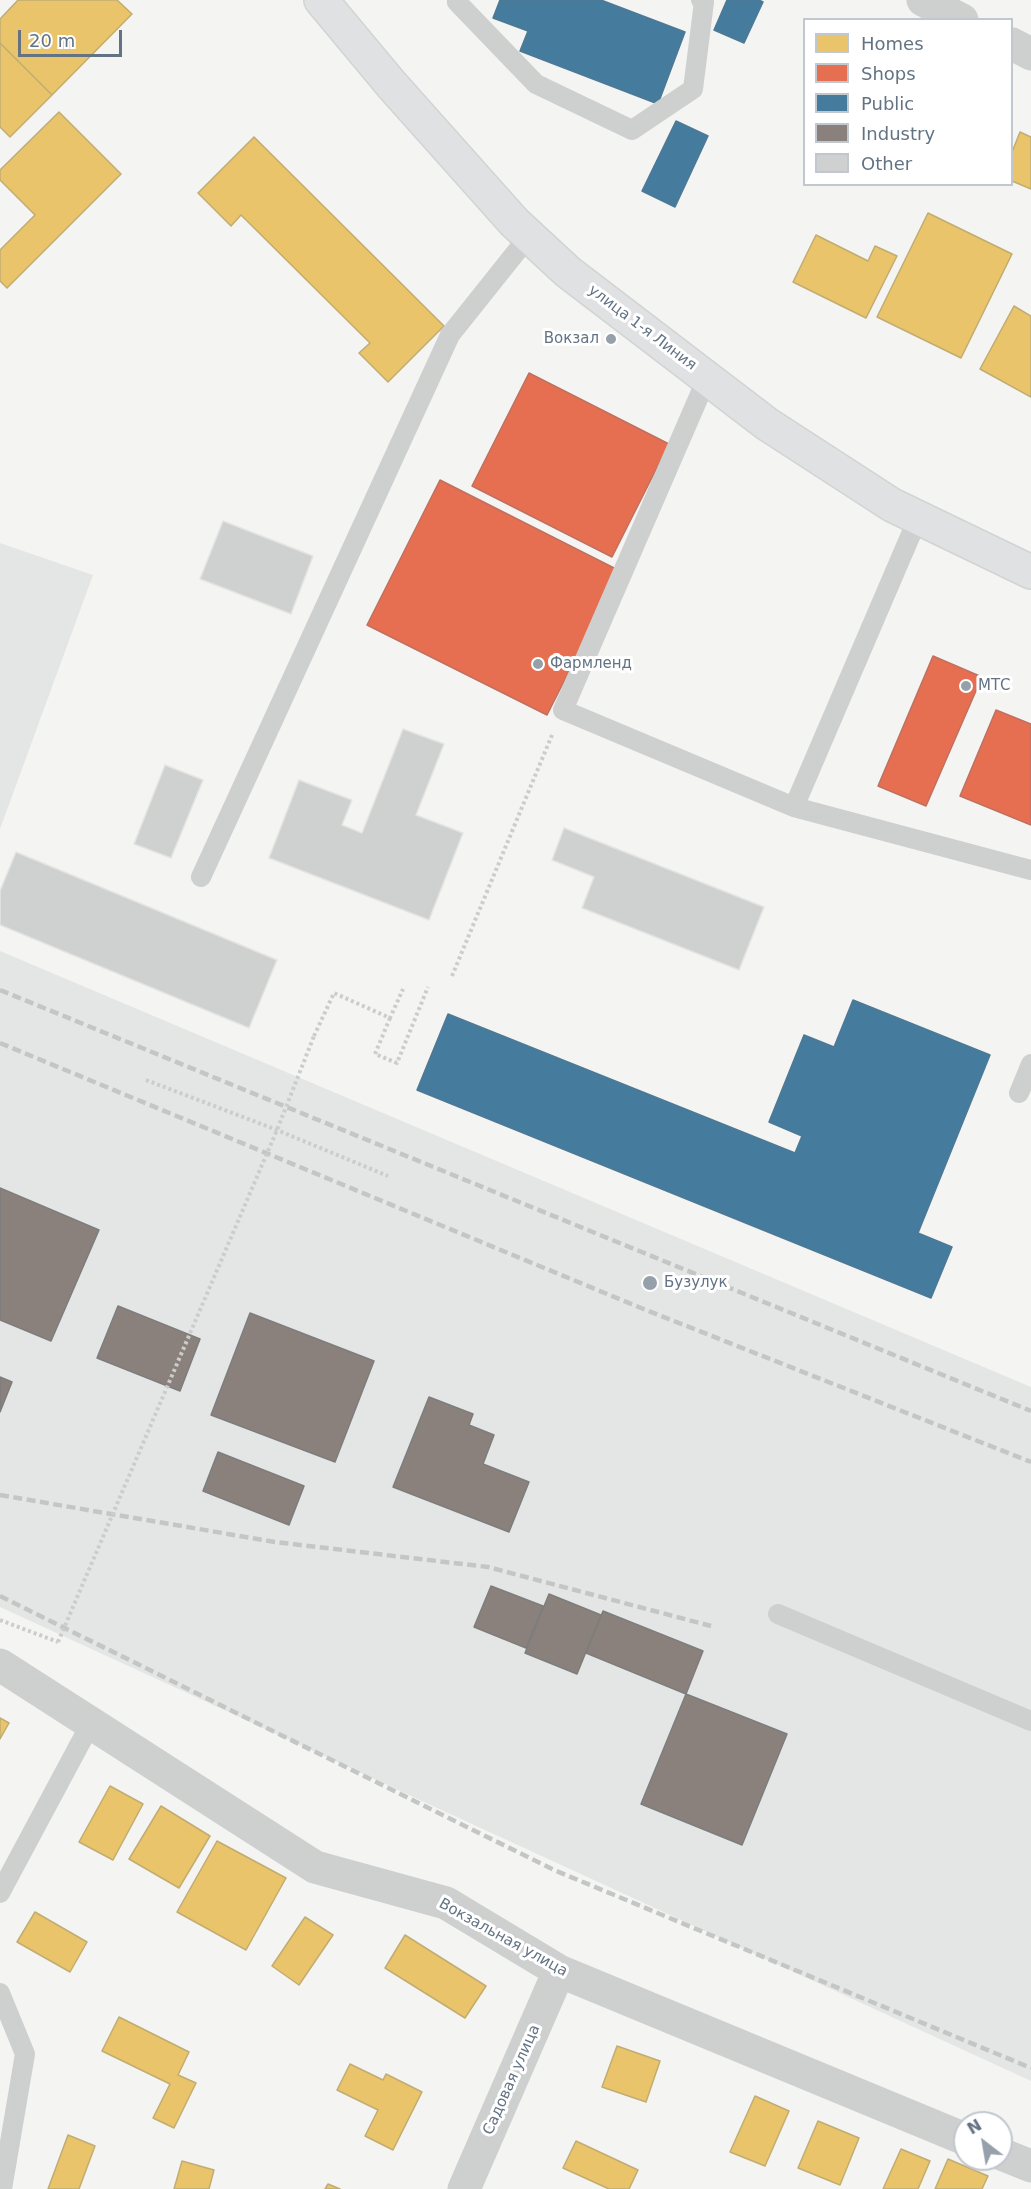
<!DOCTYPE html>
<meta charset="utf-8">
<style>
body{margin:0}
#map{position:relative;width:1031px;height:2189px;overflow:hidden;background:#f4f5f2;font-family:"DejaVu Sans",sans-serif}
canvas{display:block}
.legend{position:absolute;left:803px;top:18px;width:210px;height:168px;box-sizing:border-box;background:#fff;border:2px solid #c1c7ce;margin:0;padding:8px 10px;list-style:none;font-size:18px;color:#637384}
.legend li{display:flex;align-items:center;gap:12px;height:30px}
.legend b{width:30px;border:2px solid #c1c7ce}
.north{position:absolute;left:953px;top:2111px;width:60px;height:60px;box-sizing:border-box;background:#fff;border:2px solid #c1c7ce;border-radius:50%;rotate:329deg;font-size:16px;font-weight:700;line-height:24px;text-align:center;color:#637384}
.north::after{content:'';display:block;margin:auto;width:21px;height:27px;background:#96a0aa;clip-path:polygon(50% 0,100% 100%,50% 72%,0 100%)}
.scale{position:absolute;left:18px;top:30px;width:104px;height:27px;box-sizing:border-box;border:3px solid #637384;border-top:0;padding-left:8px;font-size:18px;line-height:21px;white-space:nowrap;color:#637384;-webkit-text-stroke:4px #fff;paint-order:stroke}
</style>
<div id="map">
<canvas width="1031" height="2189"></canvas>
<ul class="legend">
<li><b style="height:16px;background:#e9c46a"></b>Homes</li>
<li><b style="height:16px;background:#e76f51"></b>Shops</li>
<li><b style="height:16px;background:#457b9d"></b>Public</li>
<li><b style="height:16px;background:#8a817c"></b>Industry</li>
<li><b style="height:16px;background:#cfd1d1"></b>Other</li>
</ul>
<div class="north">N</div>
<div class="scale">20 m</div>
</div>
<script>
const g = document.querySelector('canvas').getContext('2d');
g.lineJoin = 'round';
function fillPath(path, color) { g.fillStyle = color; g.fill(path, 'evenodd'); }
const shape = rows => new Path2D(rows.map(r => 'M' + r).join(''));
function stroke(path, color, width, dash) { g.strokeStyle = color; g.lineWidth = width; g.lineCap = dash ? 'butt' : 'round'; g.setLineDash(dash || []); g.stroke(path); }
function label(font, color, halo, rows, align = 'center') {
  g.font = font + ' "DejaVu Sans",sans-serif'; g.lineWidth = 6; g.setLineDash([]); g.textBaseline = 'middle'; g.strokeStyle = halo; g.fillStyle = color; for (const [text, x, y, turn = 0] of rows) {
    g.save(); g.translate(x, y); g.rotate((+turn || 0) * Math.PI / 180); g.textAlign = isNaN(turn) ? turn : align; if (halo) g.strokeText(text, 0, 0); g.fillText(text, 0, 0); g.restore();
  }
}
fillPath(shape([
 [0,543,93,575,0,829],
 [0,951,1031,1387,1031,2081,0,1607]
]), '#e4e6e5');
const homes = shape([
 [18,0,117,0,132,14,52,95,0,43,0,19,18,0],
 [0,43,52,95,10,137,0,127,0,43],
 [59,112,121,174,7,288,0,281,0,250,35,215,0,180,0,170,59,112],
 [1020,132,1031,137,1031,189,1012,181,1012,152,1020,132],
 [254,137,444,326,388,382,359,353,370,343,241,215,231,226,198,193,254,137],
 [928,213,1012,254,961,358,877,317,928,213],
 [816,235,868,261,875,246,897,256,866,318,793,282,816,235],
 [1014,306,1031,316,1031,397,980,369,1014,306],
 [0,1718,9,1723,0,1739,0,1718],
 [110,1786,143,1804,113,1860,79,1842,110,1786],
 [161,1806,210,1836,179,1888,129,1859,161,1806],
 [217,1841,286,1878,246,1950,177,1912,217,1841],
 [35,1912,87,1942,70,1972,17,1942,35,1912],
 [305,1917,333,1935,299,1985,272,1966,305,1917],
 [405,1935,486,1986,465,2018,385,1968,405,1935],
 [119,2017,189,2052,178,2075,196,2083,174,2128,153,2118,170,2084,102,2051,119,2017],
 [617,2046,660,2061,646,2102,602,2087,617,2046],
 [350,2064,383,2080,386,2074,422,2092,393,2150,365,2136,378,2110,337,2090,350,2064],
 [755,2096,789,2111,765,2166,730,2152,755,2096],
 [818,2121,859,2138,840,2185,798,2168,818,2121],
 [68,2135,95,2146,79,2189,48,2189,68,2135],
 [576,2141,638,2170,629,2189,609,2189,563,2168,576,2141],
 [901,2149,930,2161,918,2189,883,2189,901,2149],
 [948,2159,988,2176,982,2189,935,2189,948,2159],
 [182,2161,214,2170,209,2189,174,2189,182,2161],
 [328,2184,340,2189,325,2189,328,2184]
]);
fillPath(homes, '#e9c46a');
stroke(homes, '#c1ac72', 1.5);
const shops = shape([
 [529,373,669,444,612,557,472,486,529,373],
 [440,480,620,571,547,715,367,625,440,480],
 [933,656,982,677,926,806,878,786,933,656],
 [996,710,1031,724,1031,825,960,796,996,710]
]);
fillPath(shops, '#e76f51');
stroke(shops, '#bf7060', 1.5);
const public = shape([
 [500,0,601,0,685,32,658,104,520,51,528,31,493,18,500,0],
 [727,0,759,0,763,2,744,43,714,30,727,0],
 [676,121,708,136,675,207,642,191,676,121],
 [853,1000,990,1055,918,1233,952,1247,931,1298,417,1090,448,1014,795,1153,802,1136,769,1122,804,1035,834,1047,853,1000]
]);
fillPath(public, '#457b9d');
stroke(public, '#4e7996', 1.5);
const industry = shape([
 [0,1188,99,1230,51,1341,0,1320,0,1188],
 [118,1306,200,1339,180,1391,97,1358,118,1306],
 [250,1313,374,1361,335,1462,211,1415,250,1313],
 [0,1377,12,1382,0,1412,0,1377],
 [429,1397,473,1414,469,1425,494,1435,483,1464,529,1482,509,1532,393,1487,429,1397],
 [218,1452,304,1486,289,1525,203,1491,218,1452],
 [491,1586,543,1606,526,1648,474,1627,491,1586],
 [549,1594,601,1615,577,1674,525,1653,549,1594],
 [603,1611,703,1651,686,1694,586,1653,603,1611],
 [686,1694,787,1734,742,1845,641,1804,686,1694]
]);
fillPath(industry, '#8a817c');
stroke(industry, '#7e7d7e', 1.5);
const building = shape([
 [223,521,313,556,291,614,200,579,223,521],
 [403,729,444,744,416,815,463,833,429,920,269,858,299,780,352,800,342,825,362,833,403,729],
 [165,765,203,780,171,858,134,844,165,765],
 [564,828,764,907,739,970,582,908,594,877,552,860,564,828],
 [16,852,277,960,249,1028,0,925,0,891,16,852]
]);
fillPath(building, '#cfd1d1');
stroke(building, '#e4e4e2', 1.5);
const secondary = shape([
 [321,0,391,84,514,222,568,272,767,424,892,505,1031,572]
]);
stroke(secondary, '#d2d3d3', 36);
stroke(shape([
 [452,976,552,735],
 [390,1018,375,1054,397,1063,428,987],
 [314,1036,334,993,390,1018,403,989],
 [146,1080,277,1130,388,1176],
 [0,1620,58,1642]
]), '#cbcccc', 4, [3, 3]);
stroke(shape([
 [458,0,457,2,536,84,632,130,693,89,704,2,701,0],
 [707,378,563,710,794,807,918,518],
 [794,807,1031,870],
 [201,877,450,335,529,236],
 [1019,1093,1031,1064],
 [778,1614,1031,1721],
 [0,1893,91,1723],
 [0,1993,25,2054,2,2189]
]), '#cecfcf', 20);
stroke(shape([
 [923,0,962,20],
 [1012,44,1031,54],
 [0,1665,315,1867,446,1903,559,1971,965,2139],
 [1001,2154,1031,2166],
 [464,2189,559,1971]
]), '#cecfcf', 33);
stroke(secondary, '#e0e1e2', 33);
stroke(shape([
 [0,990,1031,1411],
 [0,1043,641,1308,1031,1462],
 [0,1495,275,1542,488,1567,711,1626],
 [0,1596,554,1870,1031,2068]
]), '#c4c5c5', 4.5, [9, 4.5]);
stroke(shape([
 [58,1642,277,1130,314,1036]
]), '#cbcccc', 4, [3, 3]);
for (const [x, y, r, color] of [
 [611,339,6,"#96a0aa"],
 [538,664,6,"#96a0aa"],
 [966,686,6,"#96a0aa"],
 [650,1283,8,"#96a0aa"]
]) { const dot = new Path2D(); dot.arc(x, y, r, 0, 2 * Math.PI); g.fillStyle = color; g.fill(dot); stroke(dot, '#fff', 2); }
label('15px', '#637384', '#fff', [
 ["улица 1-я Линия",642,328,37],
 ["Вокзальная улица",503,1938,29],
 ["Садовая улица",512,2080,-66]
]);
label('15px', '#637384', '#fff', [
 ["Вокзал",599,339,"right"],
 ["Фармленд",550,664],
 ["МТС",978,686],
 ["Бузулук",664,1283]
], 'left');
</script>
